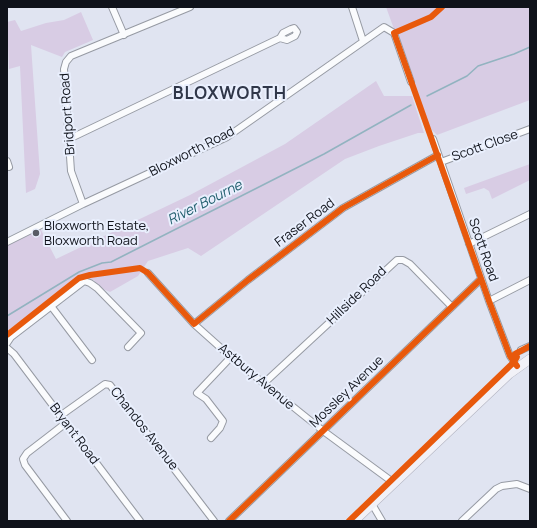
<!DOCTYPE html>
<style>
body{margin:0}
#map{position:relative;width:537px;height:528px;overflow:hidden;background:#e0e4f1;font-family:Manrope,sans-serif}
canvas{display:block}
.frame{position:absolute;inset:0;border:8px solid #0f121a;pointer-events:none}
</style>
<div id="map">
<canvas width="537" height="528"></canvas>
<div class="frame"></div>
</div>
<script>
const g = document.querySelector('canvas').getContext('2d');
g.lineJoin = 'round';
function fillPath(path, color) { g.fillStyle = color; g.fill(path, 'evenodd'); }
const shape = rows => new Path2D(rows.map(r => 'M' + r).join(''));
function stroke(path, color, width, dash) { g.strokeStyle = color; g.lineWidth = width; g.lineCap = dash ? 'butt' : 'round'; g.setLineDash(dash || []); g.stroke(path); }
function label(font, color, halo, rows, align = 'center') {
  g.font = font + ' Manrope,sans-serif'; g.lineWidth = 4; g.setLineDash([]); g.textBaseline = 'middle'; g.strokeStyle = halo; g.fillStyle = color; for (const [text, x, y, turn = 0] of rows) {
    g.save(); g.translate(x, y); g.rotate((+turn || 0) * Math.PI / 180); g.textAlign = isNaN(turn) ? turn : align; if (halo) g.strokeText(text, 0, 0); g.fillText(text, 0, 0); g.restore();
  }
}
fillPath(shape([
 [386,7,530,7,530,100,437,135,430,128],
 [81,12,93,40,65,52,62,57,31,45,40,174,35,189,26,193,20,66,9,69,7,22,15,20,21,31,46,23,64,20],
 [376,81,384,96,412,96,424,133,418,133,379,146,345,159,201,256,188,248,148,261,138,276,110,292,98,287,94,280,81,280,43,305,7,331,7,244,39,226,56,259,190,195,285,144],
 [530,164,530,180,492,199,489,191,484,188,466,194,464,188]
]), '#d8cce4');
stroke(shape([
 [427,96,467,76,478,66,514,54,530,47],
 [7,316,79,272,102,263,111,262,324,154,411,105]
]), '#92b3c0', 1.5);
const minor = shape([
 [112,7,124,35],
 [352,7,363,41],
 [69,139,280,38,283,33,291,29,294,28,297,32,295,36,287,40,280,38],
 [433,139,489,301,510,356,517,366],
 [7,161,9,167],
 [441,162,530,129],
 [83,204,71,171,64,69,66,62,71,56,190,7],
 [7,242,83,204,227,137,384,27,394,33,411,82],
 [469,244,530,214],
 [148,273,194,324,231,357,322,430,394,483],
 [489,301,530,280],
 [51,306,92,360],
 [194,324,248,280,343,208,438,155],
 [7,343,11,337,84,281,90,283,97,288,141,333,128,347],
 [7,348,14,354,140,521],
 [521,350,530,346],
 [263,384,397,260,403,260,410,264,452,307],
 [60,416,105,384,110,385,214,521],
 [66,423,27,453,23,459,25,465,67,521],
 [211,438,220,428,223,421,206,399,197,393,231,357],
 [372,504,382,521],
 [229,521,481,279],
 [462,521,496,489,502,486,517,484,530,489]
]);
const primary = shape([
 [354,521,509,374,530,359]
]);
stroke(minor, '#969aa3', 8);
stroke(primary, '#b3b4c1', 10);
stroke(minor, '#fafbfd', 6);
stroke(primary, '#f1f1f7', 9);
stroke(shape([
 [442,7,431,17,394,33,489,301,510,356,517,366],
 [7,335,79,278,90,275,140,268,148,273,194,324,248,280,343,208,438,155],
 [229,521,481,279],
 [349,521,514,362,517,357,515,354,530,346]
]), '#e8590c', 6);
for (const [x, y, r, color] of [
 [36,233,4,"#585c65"]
]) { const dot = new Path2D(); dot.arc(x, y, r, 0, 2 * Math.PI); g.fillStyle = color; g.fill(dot); stroke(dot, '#e9effd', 1.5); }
label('13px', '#0f121a', '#e9effd', [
 ["Bridport Road",68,114,-94],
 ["Scott Close",485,146,-20],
 ["Bloxworth Road",192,152,-27],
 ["Fraser Road",305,223,-37],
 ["Scott Road",483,250,71],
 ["Hillside Road",357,296,-44],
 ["Astbury Avenue",256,377,40],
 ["Mossley Avenue",347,392,-44],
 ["Chandos Avenue",144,429,52],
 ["Bryant Road",74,434,53]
]);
label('13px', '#0f121a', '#e9effd', [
 ["Bloxworth Estate,",44,226],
 ["Bloxworth Road",44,241]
], 'left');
label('italic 14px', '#23606f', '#e9effd', [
 ["River Bourne",205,203,-27]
]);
g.letterSpacing = '1px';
label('bold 17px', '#303749', '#e9effd', [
 ["BLOXWORTH",230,94]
]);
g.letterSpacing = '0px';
</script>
